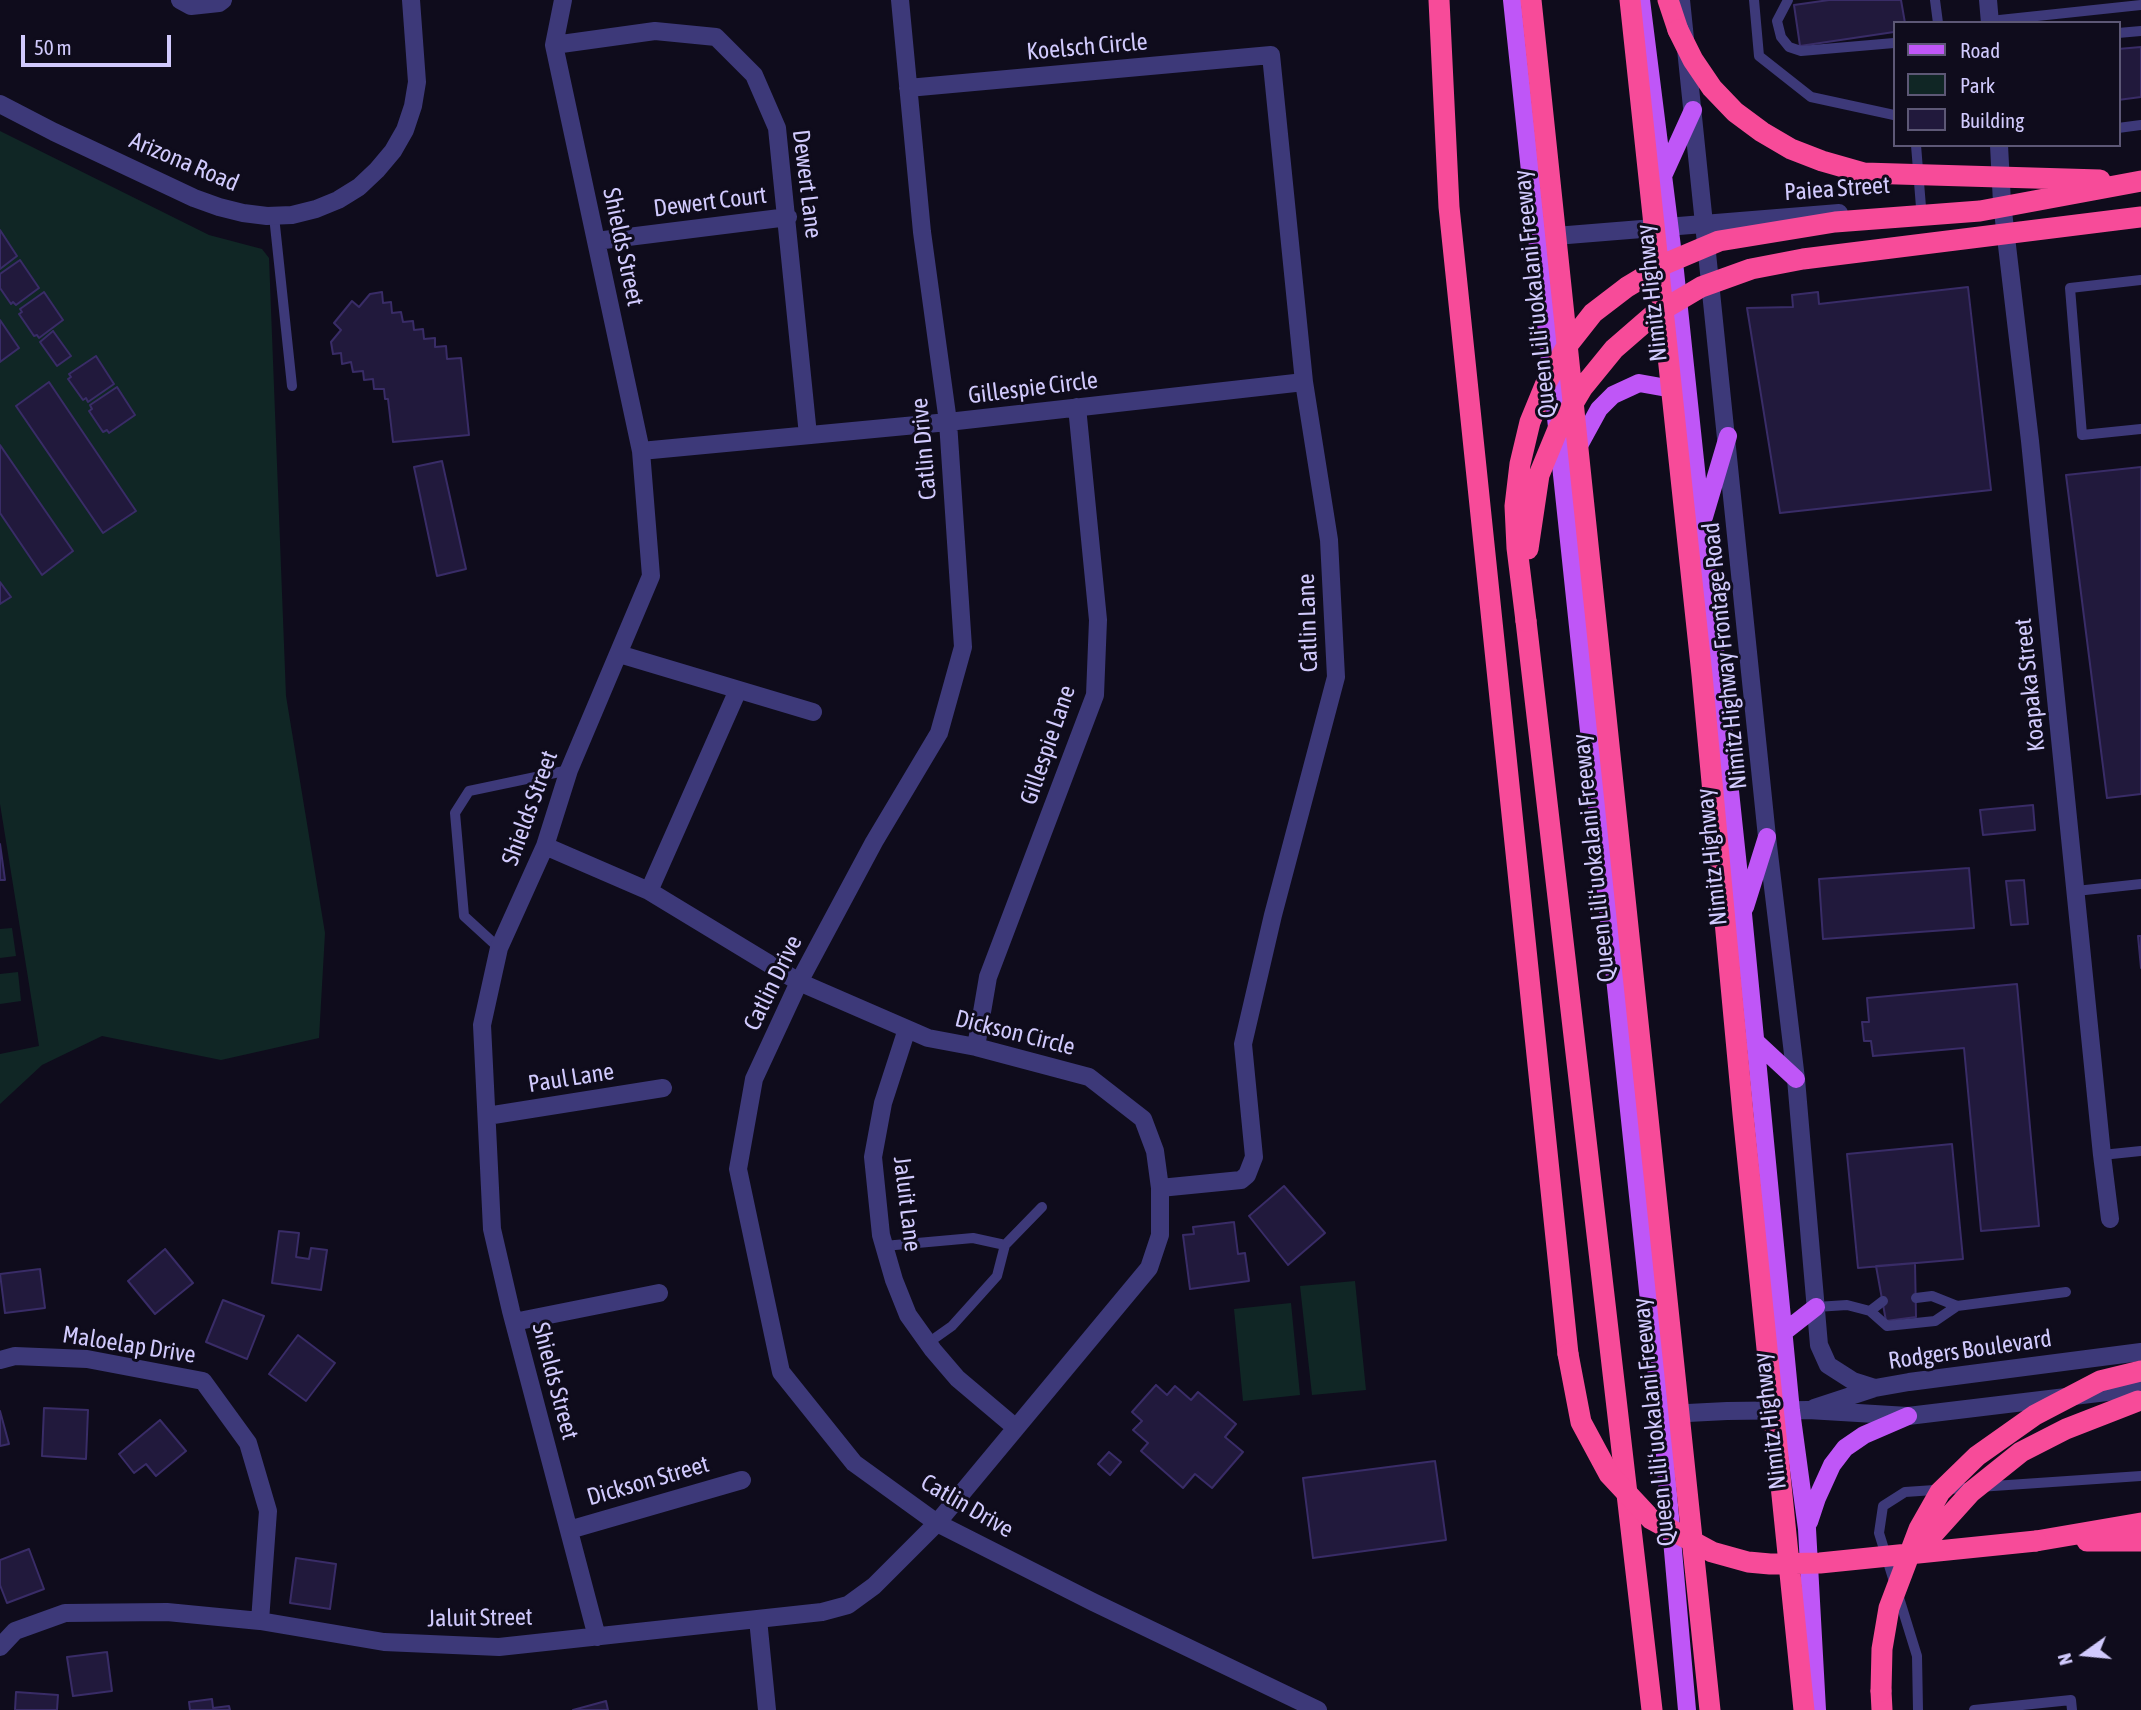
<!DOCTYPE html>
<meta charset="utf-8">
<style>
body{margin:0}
#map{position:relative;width:2141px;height:1710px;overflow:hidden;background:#0f0c1c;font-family:"Asap Condensed",sans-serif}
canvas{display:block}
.legend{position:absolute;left:1893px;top:21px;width:228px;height:126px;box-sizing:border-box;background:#0f0c1c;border:2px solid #5d5876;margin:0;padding:9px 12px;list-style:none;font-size:21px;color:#d1cafd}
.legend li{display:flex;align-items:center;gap:14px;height:35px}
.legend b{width:35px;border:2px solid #5d5876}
.north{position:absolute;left:2050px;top:1619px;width:70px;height:70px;-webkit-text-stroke:5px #0f0c1c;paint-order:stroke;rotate:255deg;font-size:19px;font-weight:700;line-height:28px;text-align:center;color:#d1cafd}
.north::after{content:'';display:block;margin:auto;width:24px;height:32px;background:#d1cafd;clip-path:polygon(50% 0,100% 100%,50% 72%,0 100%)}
.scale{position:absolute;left:21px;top:35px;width:150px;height:32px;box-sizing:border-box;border:4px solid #d1cafd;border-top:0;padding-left:9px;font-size:21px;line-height:24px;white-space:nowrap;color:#d1cafd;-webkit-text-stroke:5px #0f0c1c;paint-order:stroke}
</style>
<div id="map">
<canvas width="2141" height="1710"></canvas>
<ul class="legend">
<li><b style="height:9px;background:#bf56f7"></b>Road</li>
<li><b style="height:19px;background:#102625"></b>Park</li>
<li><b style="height:19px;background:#21193c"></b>Building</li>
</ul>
<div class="north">N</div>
<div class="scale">50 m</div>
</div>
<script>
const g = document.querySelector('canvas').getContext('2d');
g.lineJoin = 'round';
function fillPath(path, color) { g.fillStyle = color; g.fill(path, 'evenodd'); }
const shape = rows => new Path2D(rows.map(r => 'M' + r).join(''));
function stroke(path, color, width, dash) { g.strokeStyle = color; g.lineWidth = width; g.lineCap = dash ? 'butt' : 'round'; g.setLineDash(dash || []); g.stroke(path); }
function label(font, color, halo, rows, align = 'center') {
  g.font = font + ' "Asap Condensed",sans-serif'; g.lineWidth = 6; g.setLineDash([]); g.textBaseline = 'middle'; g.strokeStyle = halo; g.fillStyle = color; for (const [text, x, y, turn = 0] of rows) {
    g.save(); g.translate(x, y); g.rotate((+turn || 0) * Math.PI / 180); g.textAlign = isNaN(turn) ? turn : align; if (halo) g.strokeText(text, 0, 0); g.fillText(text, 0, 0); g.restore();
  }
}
fillPath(shape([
 [0,131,209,235,262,249,269,258,286,696,325,933,319,1038,221,1060,102,1036,42,1065,0,1104,0,1054,39,1046,0,804],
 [12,928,16,956,0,958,0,929],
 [18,972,21,1001,0,1004,0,974],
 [1355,1281,1366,1390,1312,1395,1300,1286],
 [1291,1303,1300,1395,1243,1401,1234,1309]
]), '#102625');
const building = shape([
 [1829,0,1901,0,1905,23,1894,23,1894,32,1800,46,1794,5,1829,0],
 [2141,47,2141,97,2118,100,2118,49,2141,47],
 [0,230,17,256,0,269,0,230],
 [20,260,39,288,16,305,13,302,11,304,0,288,0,274,20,260],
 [1968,287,1991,490,1780,513,1747,308,1793,307,1792,295,1818,292,1819,304,1968,287],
 [44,292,63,320,39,338,37,335,34,336,19,314,22,312,20,309,44,292],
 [382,292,383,303,391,302,392,313,401,312,403,322,413,321,414,330,423,329,424,339,435,338,435,347,446,346,447,359,461,358,469,435,393,442,388,399,385,399,384,389,374,389,373,379,364,380,363,371,353,372,351,362,342,364,341,353,333,354,331,342,341,330,334,323,352,301,359,307,370,294,382,292],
 [0,320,19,348,0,362,0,320],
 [53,331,71,356,57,366,40,342,53,331],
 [96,356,114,384,88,402,86,398,83,400,68,379,71,377,69,374,96,356],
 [49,382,136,511,103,533,16,406,49,382],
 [117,387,135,415,109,433,107,430,103,432,89,411,92,409,90,405,117,387],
 [0,445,73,551,42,575,0,513,0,445],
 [442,461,466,569,437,576,414,467,442,461],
 [2141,467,2141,794,2107,798,2066,475,2141,467],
 [0,582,11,597,0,604,0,582],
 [2033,805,2035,830,1983,835,1980,810,2033,805],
 [0,844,5,880,0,880,0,844],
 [1969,868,1974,928,1823,939,1819,879,1969,868],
 [2024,880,2028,924,2011,925,2006,881,2024,880],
 [2138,936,2141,936,2141,968,2138,936],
 [2017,984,2039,1226,1981,1231,1964,1048,1873,1056,1871,1041,1864,1041,1862,1022,1869,1022,1867,998,2017,984],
 [1952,1144,1963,1259,1858,1268,1847,1154,1952,1144],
 [1284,1186,1325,1233,1288,1265,1249,1216,1284,1186],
 [1234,1222,1238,1254,1245,1253,1249,1281,1190,1289,1183,1235,1194,1234,1193,1227,1234,1222],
 [279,1231,299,1233,296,1257,309,1259,311,1248,327,1250,321,1290,272,1283,279,1231],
 [165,1249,193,1283,155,1314,128,1281,165,1249],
 [1915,1263,1916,1317,1886,1321,1876,1266,1915,1263],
 [40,1269,45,1308,5,1313,0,1274,40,1269],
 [223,1300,264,1316,247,1359,206,1342,223,1300],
 [298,1335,335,1363,306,1401,269,1374,298,1335],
 [1156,1385,1167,1395,1175,1386,1191,1400,1198,1392,1236,1424,1225,1437,1243,1452,1212,1488,1195,1474,1183,1488,1141,1451,1148,1443,1133,1430,1142,1421,1132,1412,1156,1385],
 [44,1408,88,1410,86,1459,42,1456,44,1408],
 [0,1411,9,1444,0,1446,0,1411],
 [160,1420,186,1451,156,1476,146,1464,134,1473,119,1454,160,1420],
 [1109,1452,1121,1462,1110,1475,1098,1464,1109,1452],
 [1435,1461,1446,1540,1313,1558,1303,1478,1435,1461],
 [29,1549,44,1589,7,1603,0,1585,0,1560,29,1549],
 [296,1558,336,1564,330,1609,290,1603,296,1558],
 [107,1652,112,1691,73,1696,67,1657,107,1652],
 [16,1692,58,1695,57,1710,15,1710,16,1692],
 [212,1699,213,1708,229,1706,230,1710,190,1710,189,1702,212,1699],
 [606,1701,608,1710,573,1710,606,1701]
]);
fillPath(building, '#21193c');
stroke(building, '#392c67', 2);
stroke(shape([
 [1754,0,1759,56,1811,97,1894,115],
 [1788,0,1777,21,1781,37,1789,47,1801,51,1894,43],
 [1935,0,1938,23],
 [1990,21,2141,5],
 [2118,33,2141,31],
 [2118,128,2141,125],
 [1916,145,1921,207],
 [274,216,292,386],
 [2141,280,2070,288,2082,435,2141,429],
 [2076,891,2141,884],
 [499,948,464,916,455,813,469,791,569,770],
 [2102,1155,2141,1151],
 [1005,1245,1042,1207],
 [884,1246,973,1238,1005,1245,997,1276,952,1326,928,1343],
 [1916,1298,1932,1296,1957,1306],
 [1816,1307,1847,1305,1870,1311,1887,1326,1935,1321,1957,1306,2066,1292],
 [1870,1311,1883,1301],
 [1918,1710,1917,1656,1879,1533,1883,1506,1905,1492,2141,1476],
 [1974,1710,2071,1700,2072,1710]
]), '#3d3979', 10);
stroke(shape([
 [180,0,191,6,219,3,223,0],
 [563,0,554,45,641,451,651,576,569,770,545,846,499,948,482,1025,492,1229,511,1311,597,1637],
 [900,0,922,232,948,422,963,647,939,733,874,842,799,982,754,1079,738,1169,781,1372,854,1463,937,1523,1093,1602,1318,1710],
 [1681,0,1767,837,1796,1079,1819,1345,1828,1365,1853,1381,1875,1388],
 [1988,0,1990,23],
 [554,45,655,31,716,37,754,75,777,128,808,435],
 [908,88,1271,55,1304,382,1329,540,1336,677,1273,915,1243,1044,1254,1157,1247,1175,1241,1180,1160,1188],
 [0,104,54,132,194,198,219,207,243,213,267,216,292,215,316,209,338,200,359,187,377,170,393,151,405,130,413,106,417,82,411,0],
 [1999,145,2002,203,2030,441,2102,1155,2110,1219],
 [1543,237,1839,213],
 [596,241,788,217],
 [641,451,948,422,1304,382],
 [619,654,813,712],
 [649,891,738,690],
 [907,1029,883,1103,873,1157,881,1235,894,1280,908,1315,933,1350,957,1378,1015,1427],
 [976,1047,988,977,1095,695,1098,620,1077,407],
 [487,1116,663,1088],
 [514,1322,659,1293],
 [0,1360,15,1356,87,1359,203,1381,248,1443,268,1511,260,1621],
 [1814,1408,1875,1388,1909,1382,2141,1352],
 [1668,1414,1727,1411,1808,1410,1908,1416,2141,1388],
 [569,1530,742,1480],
 [758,1619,767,1710],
 [0,1647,15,1631,65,1613,167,1612,260,1621,384,1642,499,1647,822,1612,848,1605,874,1586,937,1523,1149,1268,1160,1235,1160,1188,1155,1151,1143,1119,1089,1077,976,1047,928,1038,799,982,649,891,545,846]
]), '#3d3979', 18);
stroke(shape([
 [1512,0,1661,1414,1687,1710],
 [1641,0,1675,271,1743,914,1791,1411,1807,1529,1817,1710],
 [1663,176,1693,110],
 [1576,451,1599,409,1613,395,1639,383,1667,388,1679,397],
 [1704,517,1728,436],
 [1745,907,1767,837],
 [1755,1041,1796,1079],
 [1784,1332,1816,1307],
 [1809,1522,1817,1498,1832,1465,1845,1448,1864,1435,1908,1416]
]), '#bf56f7', 18);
stroke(shape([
 [1439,0,1449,207,1568,1354],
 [1668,0,1678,30],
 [1526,621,1652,1710],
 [2036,1541,2141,1523],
 [2087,1541,2141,1541],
 [1881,1691,1882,1710]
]), '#f74b99', 21);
stroke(shape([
 [1531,0,1710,1710],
 [1630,0,1702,675,1743,1114,1804,1710],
 [1678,30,1693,60,1712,88,1735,112,1762,132,1791,149,1822,161,1864,173,2100,180],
 [1528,549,1539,475,1558,429,1583,387,1614,349,1652,316,1701,287,1751,269,1803,259,2141,217],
 [1526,621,1517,548,1515,506,1520,464,1530,422,1546,383,1567,346,1593,313,1627,287,1667,263,1719,241,1835,222,1980,211,2141,181],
 [1568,1354,1581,1422,1609,1474,1651,1519,1712,1552,1748,1562,1770,1564,1820,1563,2036,1541],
 [1916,1553,1971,1492,2021,1452,2066,1429,2138,1401],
 [1881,1691,1882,1649,1889,1608,1919,1529,1940,1492,1977,1456,2035,1415,2100,1381,2141,1371]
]), '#f74b99', 21);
label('24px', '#d1cafd', '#0f0c1c', [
 ["Koelsch Circle",1087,47,-5],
 ["Arizona Road",184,162,23],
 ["Dewert Lane",807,184,83],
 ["Paiea Street",1837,189,-4],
 ["Dewert Court",710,202,-7],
 ["Shields Street",623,247,78],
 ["Nimitz Highway",1652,293,-96],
 ["Queen Liliʻuokalani Freeway",1535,294,-96],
 ["Gillespie Circle",1033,388,-7],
 ["Catlin Drive",924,449,-95],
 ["Catlin Lane",1308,623,-92],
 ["Nimitz Highway Frontage Road",1725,656,-96],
 ["Koapaka Street",2030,685,-96],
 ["Gillespie Lane",1048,745,-71],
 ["Shields Street",530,808,-70],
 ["Nimitz Highway",1712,857,-96],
 ["Queen Liliʻuokalani Freeway",1594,858,-96],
 ["Catlin Drive",773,983,-64],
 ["Dickson Circle",1015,1033,14],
 ["Paul Lane",571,1078,-9],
 ["Jaluit Lane",907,1204,83],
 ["Maloelap Drive",129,1345,9],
 ["Rodgers Boulevard",1970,1350,-8],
 ["Shields Street",555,1381,75],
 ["Nimitz Highway",1770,1421,-97],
 ["Queen Liliʻuokalani Freeway",1654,1422,-96],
 ["Dickson Street",648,1481,-16],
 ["Catlin Drive",967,1506,30],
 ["Jaluit Street",480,1618,-1]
]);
</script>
